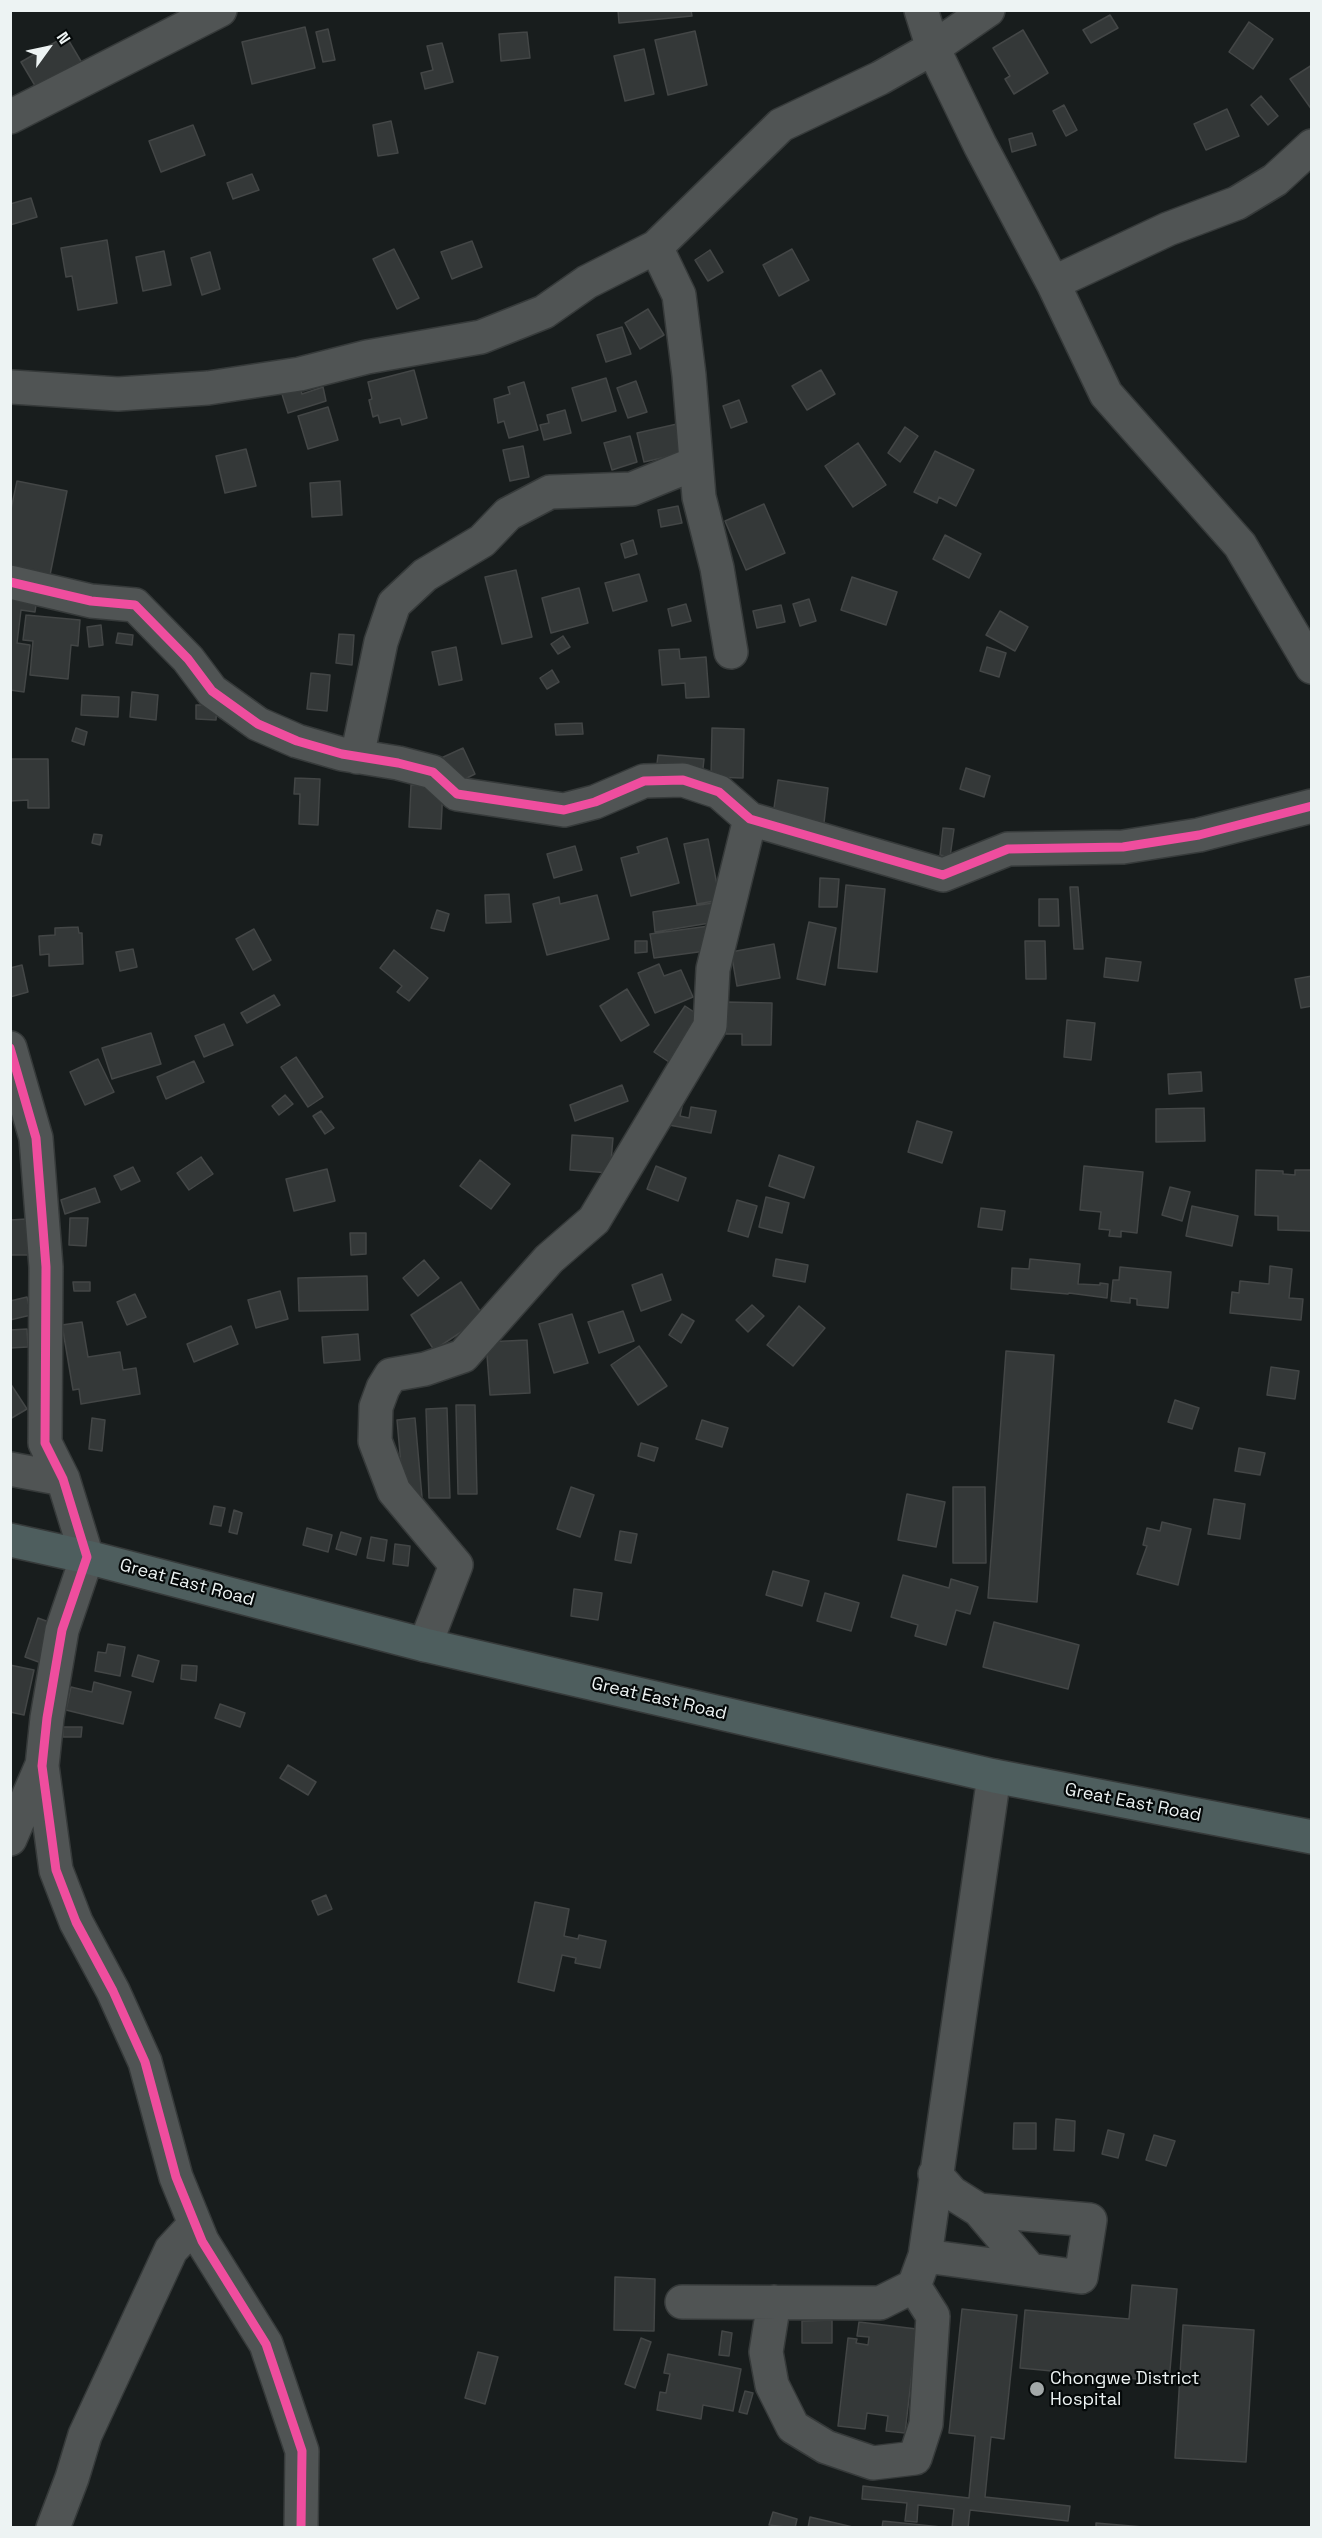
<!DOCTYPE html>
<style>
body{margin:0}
#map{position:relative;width:1322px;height:2538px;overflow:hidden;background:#181d1d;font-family:"Space Grotesk",sans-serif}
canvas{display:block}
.frame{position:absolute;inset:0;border:12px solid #edf3f3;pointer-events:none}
.north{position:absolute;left:18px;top:18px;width:60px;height:60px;-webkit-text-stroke:4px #050909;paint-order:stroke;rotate:57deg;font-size:16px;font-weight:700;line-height:24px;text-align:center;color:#edf3f3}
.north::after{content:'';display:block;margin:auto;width:21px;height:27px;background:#edf3f3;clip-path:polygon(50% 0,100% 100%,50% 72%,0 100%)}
</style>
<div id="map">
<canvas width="1322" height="2538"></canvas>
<div class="frame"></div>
<div class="north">N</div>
</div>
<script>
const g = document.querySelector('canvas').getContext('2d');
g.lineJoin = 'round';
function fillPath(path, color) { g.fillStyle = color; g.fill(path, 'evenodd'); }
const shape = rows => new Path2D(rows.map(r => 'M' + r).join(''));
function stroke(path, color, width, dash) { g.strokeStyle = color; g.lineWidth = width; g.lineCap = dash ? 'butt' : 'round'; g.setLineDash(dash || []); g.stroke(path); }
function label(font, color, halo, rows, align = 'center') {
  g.font = font + ' "Space Grotesk",sans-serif'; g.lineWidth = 4.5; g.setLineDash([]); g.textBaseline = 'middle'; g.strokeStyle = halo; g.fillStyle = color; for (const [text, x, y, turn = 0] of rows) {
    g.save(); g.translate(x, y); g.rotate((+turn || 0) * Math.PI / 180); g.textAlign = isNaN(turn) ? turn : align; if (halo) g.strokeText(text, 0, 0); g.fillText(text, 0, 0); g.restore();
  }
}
const building = shape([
 [618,10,691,10,692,16,619,23,618,10],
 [1110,15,1118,28,1091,43,1083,30,1110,15],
 [1249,22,1273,39,1253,69,1229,52,1249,22],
 [305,27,315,68,252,84,242,42,305,27],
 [328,29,335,60,323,62,316,32,328,29],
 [1023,30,1048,73,1014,94,1005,79,1010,76,993,48,1023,30],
 [695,31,707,85,668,95,655,40,695,31],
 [527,32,530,58,501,61,499,34,527,32],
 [66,36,82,63,37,89,21,62,66,36],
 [442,43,453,82,425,89,421,73,433,70,427,46,442,43],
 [644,49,654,94,625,101,614,56,644,49],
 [1312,65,1312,110,1290,79,1312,65],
 [1261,96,1278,116,1268,125,1251,105,1261,96],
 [1064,105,1077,130,1066,136,1053,111,1064,105],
 [1227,109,1239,136,1206,150,1194,124,1227,109],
 [391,121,398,153,378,156,373,125,391,121],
 [193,125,205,155,161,172,149,141,193,125],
 [1032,133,1036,145,1012,152,1009,139,1032,133],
 [252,174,259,190,233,199,227,183,252,174],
 [31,198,37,217,10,225,10,204,31,198],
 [107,240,117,303,78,310,72,276,66,277,61,248,107,240],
 [472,241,482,267,452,279,441,252,472,241],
 [394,249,419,298,397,309,373,259,394,249],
 [792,249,809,280,779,296,763,265,792,249],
 [710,250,723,272,708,281,695,260,710,250],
 [164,251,171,285,143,291,136,257,164,251],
 [210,252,220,289,202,295,191,258,210,252],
 [648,309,664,335,640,349,625,323,648,309],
 [622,327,631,354,606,362,597,335,622,327],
 [414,370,427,418,402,425,400,418,380,423,378,415,373,417,369,400,372,399,368,382,414,370],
 [821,370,835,394,807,410,792,386,821,370],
 [606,378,616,411,582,421,572,388,606,378],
 [636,381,647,412,628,418,617,388,636,381],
 [524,382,538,430,509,438,504,421,498,423,494,399,510,394,508,387,524,382],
 [299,385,302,394,323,387,326,401,288,413,281,391,299,385],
 [739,400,747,422,731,428,723,406,739,400],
 [328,407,338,440,308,449,298,416,328,407],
 [565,410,571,433,544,440,540,425,549,423,547,415,565,410],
 [677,424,684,453,644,462,637,433,677,424],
 [905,427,918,436,900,462,888,453,905,427],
 [630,436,637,462,612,470,604,443,630,436],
 [858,443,886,485,853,507,825,466,858,443],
 [523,446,529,477,510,481,503,450,523,446],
 [246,449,256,486,225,493,216,456,246,449],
 [935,451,974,470,956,506,939,497,937,503,914,492,935,451],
 [17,481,67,491,50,575,10,567,10,514,17,481],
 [340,481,342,515,312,517,310,483,340,481],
 [764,504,785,553,746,570,725,521,764,504],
 [678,506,682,523,661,527,658,510,678,506],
 [945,535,981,554,969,578,933,559,945,535],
 [633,540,637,554,625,558,621,544,633,540],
 [516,570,532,637,502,644,485,577,516,570],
 [639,574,647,601,613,611,605,583,639,574],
 [852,577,897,592,886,625,841,610,852,577],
 [10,587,38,590,35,612,21,610,17,643,30,645,24,692,10,690,10,587],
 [579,588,588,623,551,633,542,598,579,588],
 [809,599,816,621,800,626,793,604,809,599],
 [686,604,691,621,672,626,668,609,686,604],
 [781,605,785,622,757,628,753,611,781,605],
 [1000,611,1028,627,1015,651,986,635,1000,611],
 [26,615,80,620,78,646,71,645,68,679,30,675,33,641,23,640,26,615],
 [101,625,103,645,89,647,87,627,101,625],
 [118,633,133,635,132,645,116,643,118,633],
 [339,634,354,635,352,665,336,663,339,634],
 [563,636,570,647,558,654,551,644,563,636],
 [456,647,462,680,439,685,432,652,456,647],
 [987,647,1006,653,999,677,980,671,987,647],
 [679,649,680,659,706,657,709,697,686,698,685,683,662,685,659,650,679,649],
 [552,670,559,682,547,689,540,678,552,670],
 [311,673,330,675,327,711,307,709,311,673],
 [132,692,158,695,156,720,130,717,132,692],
 [82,695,119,697,118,717,81,715,82,695],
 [196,705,217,705,216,720,196,719,196,705],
 [582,723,583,734,556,735,555,724,582,723],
 [76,728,87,732,84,745,72,741,76,728],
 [712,728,744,729,743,778,711,777,712,728],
 [463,748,475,774,461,781,439,759,463,748],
 [658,755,704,759,702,778,656,773,658,755],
 [10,759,48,759,49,808,28,808,28,800,10,801,10,759],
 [966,768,990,776,984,797,960,789,966,768],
 [295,778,320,779,318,825,299,824,300,794,294,794,295,778],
 [778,780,828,788,824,823,773,815,778,780],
 [411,785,443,787,441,829,409,827,411,785],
 [943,828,954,829,950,857,940,855,943,828],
 [94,834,102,835,100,845,92,843,94,834],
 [667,838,679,883,631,896,621,858,639,853,637,847,667,838],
 [708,839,720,900,697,904,684,844,708,839],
 [575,846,582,870,554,878,547,854,575,846],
 [820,878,839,879,837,907,819,907,820,878],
 [846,885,885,889,877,972,838,968,846,885],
 [1070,887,1078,887,1083,949,1074,949,1070,887],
 [509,894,511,922,486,923,485,895,509,894],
 [597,895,609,939,547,955,533,904,559,897,560,904,597,895],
 [1039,899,1058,899,1059,926,1039,926,1039,899],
 [713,903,716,922,655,932,653,912,713,903],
 [437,910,449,914,444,931,431,928,437,910],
 [809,922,836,928,825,985,797,979,809,922],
 [709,926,713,950,654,958,650,934,709,926],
 [78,927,79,933,82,933,83,964,49,966,49,954,40,955,39,936,55,935,55,928,78,927],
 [254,929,271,960,253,970,236,939,254,929],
 [635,941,647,941,647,952,635,953,635,941],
 [1025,941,1045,941,1046,979,1026,979,1025,941],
 [774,944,780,978,737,986,731,952,774,944],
 [133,949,137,967,120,971,116,952,133,949],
 [394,950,428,978,409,1001,397,992,402,986,380,968,394,950],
 [1106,958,1141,962,1138,981,1104,977,1106,958],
 [659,964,664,976,681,970,693,997,655,1013,638,973,659,964],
 [22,965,28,992,10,997,10,968,22,965],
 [1312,976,1312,1006,1301,1008,1295,979,1312,976],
 [627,989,649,1025,621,1041,600,1006,627,989],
 [274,995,280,1005,247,1023,241,1013,274,995],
 [726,1002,772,1003,771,1045,742,1045,742,1034,726,1034,726,1002],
 [685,1006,703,1018,672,1064,654,1052,685,1006],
 [1067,1020,1095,1023,1091,1060,1064,1057,1067,1020],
 [224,1024,233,1045,204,1057,195,1036,224,1024],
 [151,1033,161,1064,112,1079,102,1048,151,1033],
 [296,1057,323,1097,308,1107,281,1067,296,1057],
 [98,1059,114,1092,85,1105,70,1072,98,1059],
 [194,1061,204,1082,166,1099,157,1077,194,1061],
 [1201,1072,1202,1091,1169,1094,1168,1074,1201,1072],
 [622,1085,628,1101,575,1121,570,1105,622,1085],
 [285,1095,293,1104,279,1115,272,1106,285,1095],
 [683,1102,680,1116,689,1118,691,1107,716,1111,711,1133,669,1125,683,1102],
 [1204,1108,1205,1141,1156,1142,1156,1109,1204,1108],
 [321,1111,334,1128,325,1134,313,1116,321,1111],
 [917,1121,952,1132,942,1163,908,1152,917,1121],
 [572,1135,613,1138,610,1173,570,1170,572,1135],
 [779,1155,814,1167,804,1198,769,1186,779,1155],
 [201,1157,213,1174,189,1190,177,1173,201,1157],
 [480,1160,510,1184,491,1209,460,1186,480,1160],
 [656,1166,686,1178,678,1201,647,1189,656,1166],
 [1084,1166,1143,1172,1137,1233,1121,1231,1121,1237,1109,1236,1110,1230,1099,1229,1101,1212,1080,1210,1084,1166],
 [133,1167,140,1181,121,1190,114,1176,133,1167],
 [327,1169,335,1201,294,1211,286,1179,327,1169],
 [1256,1170,1283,1171,1283,1174,1295,1175,1295,1170,1312,1170,1312,1231,1278,1230,1278,1216,1255,1215,1256,1170],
 [1170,1187,1190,1192,1182,1221,1162,1215,1170,1187],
 [95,1188,100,1202,65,1214,61,1200,95,1188],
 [766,1197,789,1203,782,1233,759,1227,766,1197],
 [737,1200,757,1206,748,1237,728,1231,737,1200],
 [1192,1206,1238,1216,1232,1246,1186,1236,1192,1206],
 [981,1208,1005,1211,1002,1230,978,1227,981,1208],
 [70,1218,88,1218,86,1246,69,1245,70,1218],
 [27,1219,28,1255,10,1255,10,1220,27,1219],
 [350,1233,366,1233,366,1254,351,1255,350,1233],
 [776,1259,808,1265,805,1282,773,1276,776,1259],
 [1030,1259,1080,1264,1078,1284,1100,1285,1100,1283,1108,1284,1107,1298,1069,1293,1068,1294,1011,1289,1012,1268,1029,1269,1030,1259],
 [424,1260,439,1278,418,1296,403,1278,424,1260],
 [1270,1266,1292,1269,1289,1298,1303,1299,1301,1320,1230,1313,1232,1292,1239,1293,1240,1281,1269,1284,1270,1266],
 [1120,1267,1171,1272,1168,1308,1137,1305,1137,1299,1130,1298,1130,1303,1111,1301,1113,1280,1119,1280,1120,1267],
 [662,1274,671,1300,641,1311,632,1285,662,1274],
 [367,1276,368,1310,299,1311,298,1278,367,1276],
 [73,1282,90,1282,90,1291,74,1291,73,1282],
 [461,1282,484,1317,434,1350,411,1315,461,1282],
 [280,1291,288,1319,256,1328,248,1300,280,1291],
 [135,1294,146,1317,127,1325,117,1302,135,1294],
 [27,1297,31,1315,10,1320,10,1301,27,1297],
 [752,1305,764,1316,748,1332,736,1320,752,1305],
 [799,1306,825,1328,793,1366,767,1345,799,1306],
 [623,1311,634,1341,599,1353,588,1322,623,1311],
 [572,1314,588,1363,554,1373,539,1324,572,1314],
 [682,1314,694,1321,681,1343,669,1335,682,1314],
 [82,1322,88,1357,120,1352,123,1370,136,1368,140,1394,81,1404,79,1389,73,1390,62,1325,82,1322],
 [231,1326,238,1344,194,1362,187,1344,231,1326],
 [27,1329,28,1347,10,1348,10,1330,27,1329],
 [358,1334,360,1360,324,1363,322,1337,358,1334],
 [527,1340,530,1393,490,1395,486,1342,527,1340],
 [639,1346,667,1386,638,1405,611,1365,639,1346],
 [1006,1351,1054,1355,1037,1602,988,1598,1006,1351],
 [1271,1367,1299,1371,1295,1399,1267,1395,1271,1367],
 [10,1383,27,1409,10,1419,10,1383],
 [1175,1400,1199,1408,1192,1429,1168,1422,1175,1400],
 [456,1405,475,1405,477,1494,458,1494,456,1405],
 [447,1408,450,1498,429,1498,426,1409,447,1408],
 [92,1418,105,1420,102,1451,89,1449,92,1418],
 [415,1418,422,1497,404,1499,397,1420,415,1418],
 [702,1420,728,1428,722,1447,696,1439,702,1420],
 [641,1443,658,1448,654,1461,638,1456,641,1443],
 [1239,1448,1265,1453,1260,1475,1235,1471,1239,1448],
 [571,1487,594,1495,580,1537,557,1529,571,1487],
 [953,1487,985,1487,986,1563,953,1563,953,1487],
 [907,1494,945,1502,936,1547,898,1540,907,1494],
 [1214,1499,1245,1504,1240,1539,1208,1534,1214,1499],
 [214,1506,225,1508,221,1526,210,1524,214,1506],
 [234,1510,242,1513,237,1534,229,1532,234,1510],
 [1162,1522,1191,1529,1178,1585,1137,1574,1147,1546,1143,1545,1147,1528,1160,1531,1162,1522],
 [307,1528,332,1535,328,1552,303,1545,307,1528],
 [620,1531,637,1534,631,1563,615,1560,620,1531],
 [341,1532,361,1538,356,1555,336,1549,341,1532],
 [371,1537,387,1540,384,1561,367,1558,371,1537],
 [395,1544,410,1546,408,1566,393,1564,395,1544],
 [773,1571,809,1581,802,1606,766,1595,773,1571],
 [903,1575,949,1588,951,1579,978,1587,970,1614,956,1610,946,1645,915,1636,918,1625,891,1617,903,1575],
 [574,1589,602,1593,598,1620,571,1616,574,1589],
 [825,1593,859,1603,851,1631,817,1621,825,1593],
 [38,1618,57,1625,44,1664,25,1657,38,1618],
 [994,1622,1079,1645,1068,1689,983,1667,994,1622],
 [108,1644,125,1647,120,1676,95,1671,98,1652,106,1653,108,1644],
 [138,1655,159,1661,153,1682,132,1676,138,1655],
 [10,1665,34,1670,24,1715,10,1712,10,1665],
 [182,1665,197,1666,196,1681,181,1679,182,1665],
 [94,1682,131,1692,123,1724,66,1710,71,1687,92,1692,94,1682],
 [220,1704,245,1713,240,1727,215,1718,220,1704],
 [63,1727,82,1727,81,1737,63,1737,63,1727],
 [288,1765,316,1782,308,1795,280,1778,288,1765],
 [326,1895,332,1909,318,1915,312,1901,326,1895],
 [535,1902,569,1909,564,1936,578,1939,579,1935,606,1941,600,1968,575,1963,576,1958,562,1955,554,1991,518,1982,535,1902],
 [1056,2119,1075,2121,1074,2151,1054,2150,1056,2119],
 [1014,2123,1036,2123,1036,2149,1013,2149,1014,2123],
 [1108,2130,1124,2134,1118,2158,1102,2154,1108,2130],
 [1154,2135,1175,2141,1166,2166,1146,2160,1154,2135],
 [615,2277,655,2279,654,2331,614,2330,615,2277],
 [1132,2285,1177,2289,1169,2382,1020,2368,1025,2310,1129,2319,1132,2285],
 [962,2309,1017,2315,1004,2439,991,2437,985,2497,1070,2506,1068,2521,970,2510,968,2528,952,2528,954,2509,918,2505,917,2522,905,2521,907,2503,862,2499,863,2486,969,2498,975,2436,949,2433,962,2309],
 [832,2320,832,2343,802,2343,802,2321,832,2320],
 [859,2322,917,2329,905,2433,886,2431,888,2416,867,2413,865,2429,838,2426,848,2338,857,2339,856,2343,868,2345,869,2337,857,2336,859,2322],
 [1183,2325,1254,2330,1246,2462,1175,2458,1183,2325],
 [722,2331,732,2333,729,2356,719,2355,722,2331],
 [641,2338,651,2342,635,2388,625,2384,641,2338],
 [478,2352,498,2357,485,2404,465,2398,478,2352],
 [668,2354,741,2369,733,2411,703,2405,701,2419,657,2410,660,2392,666,2393,670,2374,664,2373,668,2354],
 [745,2391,753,2393,747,2414,739,2412,745,2391],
 [773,2512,797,2519,795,2528,769,2525,773,2512],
 [810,2517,857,2528,808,2528,810,2517],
 [883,2521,941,2527,940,2528,882,2528,883,2521],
 [1096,2523,1143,2527,1143,2528,1096,2528,1096,2523]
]);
fillPath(building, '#343838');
stroke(building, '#434646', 1.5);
const minor = shape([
 [921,10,933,48,980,145,1053,283,1106,394,1240,545,1312,667],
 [10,117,220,10],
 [656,247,679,295,689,375,699,497,717,568,731,652],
 [1053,283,1168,229,1237,203,1275,180,1312,146],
 [12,387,118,394,208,388,300,374,367,357,481,337,544,312,587,282,656,247,781,125,880,78,933,48,988,10],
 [10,582,91,601,135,605,188,659,212,691,258,724,297,741,342,754,398,763,433,772,457,794,564,810,595,802,644,781,683,780,719,792,750,819,943,875,1008,849,1123,847,1199,835,1312,806],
 [357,757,381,642,394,604,425,575,482,541,508,514,550,492,632,489,696,463],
 [10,1048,36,1138,46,1267,45,1443,63,1479,87,1557,62,1630,47,1718,42,1766,56,1870,76,1922,113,1991,145,2062,176,2177,202,2241,266,2344,302,2451,301,2528],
 [10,1469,63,1479],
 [425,1645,456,1565,394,1491,375,1441,376,1407,383,1388,391,1375,425,1369,463,1356,549,1259,594,1220,710,1026,713,969,750,819],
 [10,1839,41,1767],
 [979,2210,1030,2270],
 [925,2256,1081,2277,1090,2220,979,2210,952,2193,935,2174],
 [682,2302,880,2303,914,2286,925,2256,994,1776],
 [774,2302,766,2352,772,2385,793,2427,826,2447,873,2463,915,2458,926,2424,933,2316,914,2286],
 [53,2528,72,2478,85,2435,133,2332,171,2250,195,2224]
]);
const highway = shape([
 [10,1540,87,1557,425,1645,994,1776,1312,1837]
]);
stroke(minor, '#363a3a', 36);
stroke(highway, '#363a3a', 36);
stroke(minor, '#505454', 33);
stroke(highway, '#4e5e5e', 33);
stroke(shape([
 [10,582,91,601,135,605,188,659,212,691,258,724,297,741,342,754,398,763,433,772,457,794,564,810,595,802,644,781,683,780,719,792,750,819,943,875,1008,849,1123,847,1199,835,1312,806],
 [10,1048,36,1138,46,1267,45,1443,63,1479,87,1557,62,1630,47,1718,42,1766,56,1870,76,1922,113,1991,145,2062,176,2177,202,2241,266,2344,302,2451,301,2528]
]), '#ef4d9e', 9);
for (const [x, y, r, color] of [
 [1037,2389,8,"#a2a8a8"]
]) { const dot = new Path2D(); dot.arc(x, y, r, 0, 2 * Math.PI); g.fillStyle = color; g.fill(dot); stroke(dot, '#050909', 2); }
label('18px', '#edf3f3', '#050909', [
 ["Great East Road",187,1583,15],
 ["Great East Road",659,1699,13],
 ["Great East Road",1133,1803,11]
]);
label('18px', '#edf3f3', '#050909', [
 ["Chongwe District",1050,2379],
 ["Hospital",1050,2400]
], 'left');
</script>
